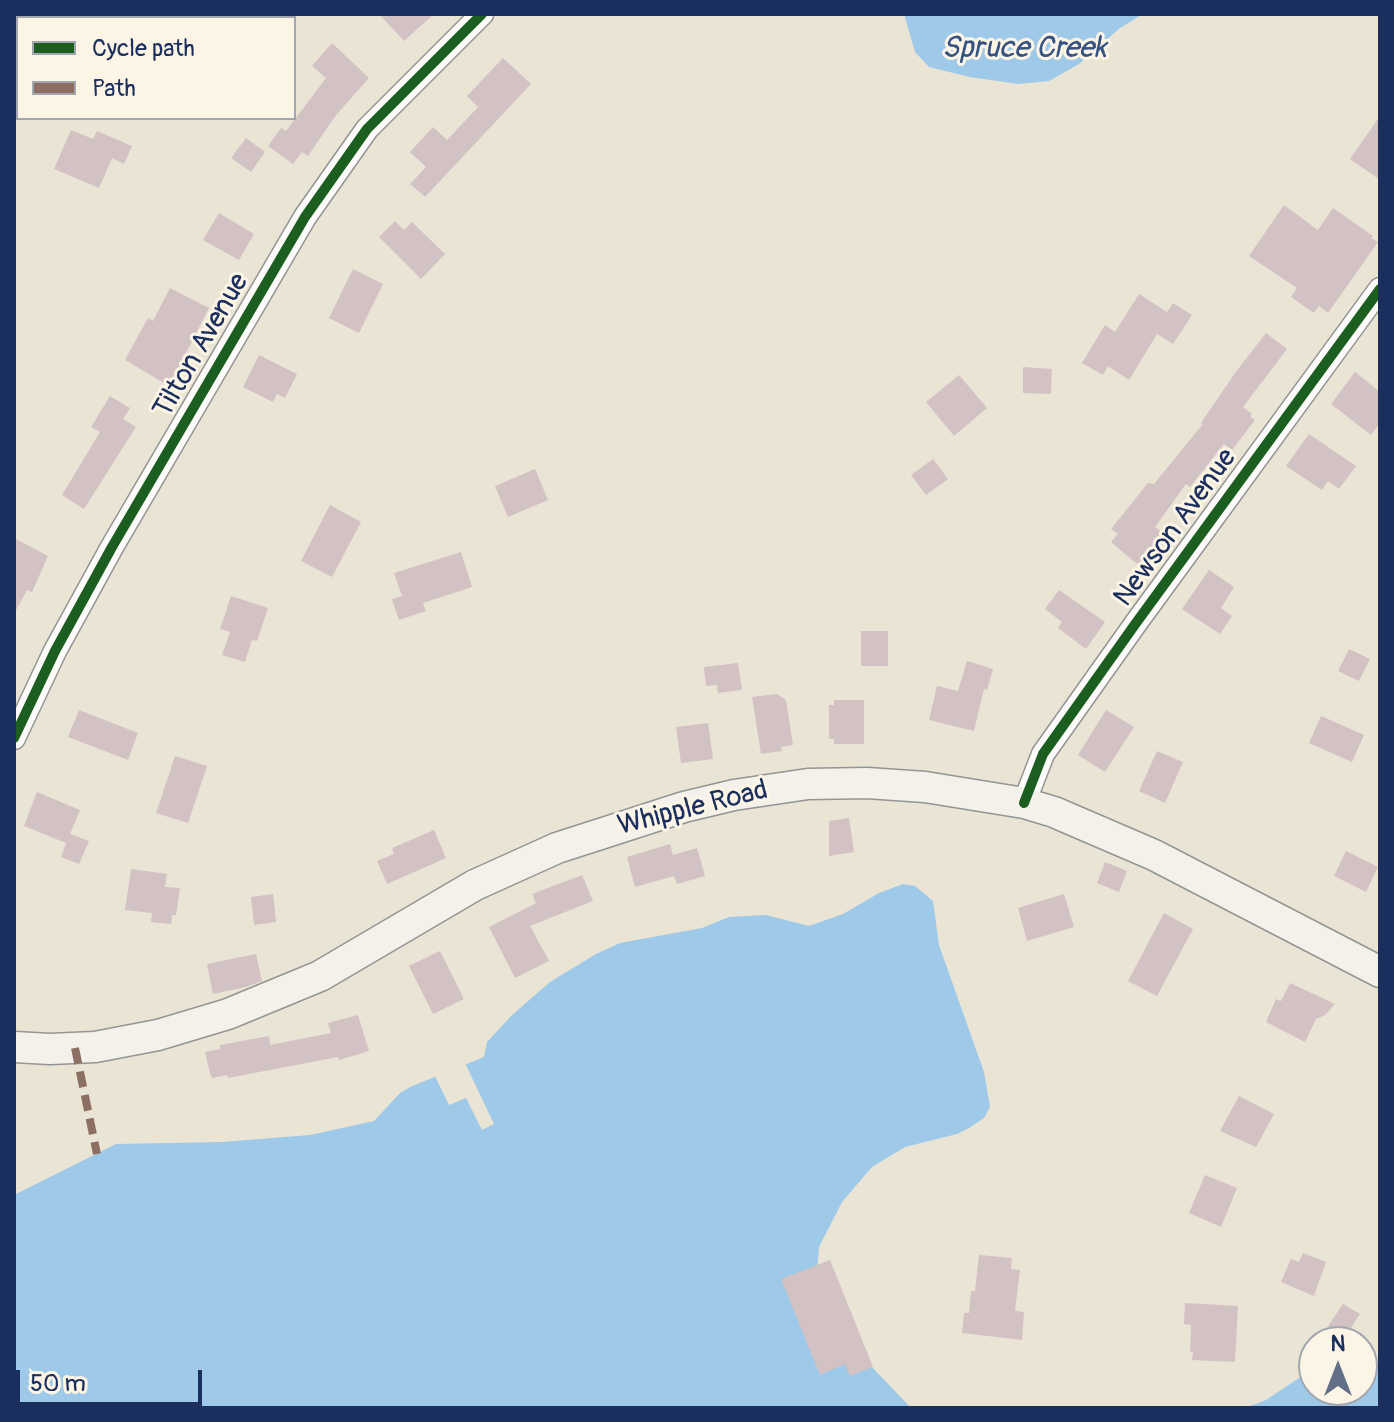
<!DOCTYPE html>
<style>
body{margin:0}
#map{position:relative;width:1394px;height:1422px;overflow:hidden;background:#eae4d5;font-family:Pangolin,sans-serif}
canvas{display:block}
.frame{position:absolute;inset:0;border:16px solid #1b2f5e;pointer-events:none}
.legend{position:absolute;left:16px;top:16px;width:280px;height:104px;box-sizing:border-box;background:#fcf5e5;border:2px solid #a2a6af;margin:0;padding:10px 14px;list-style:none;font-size:24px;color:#1b2f5e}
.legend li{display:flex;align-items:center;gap:16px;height:40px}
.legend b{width:40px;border:2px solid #a2a6af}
.north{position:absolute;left:1298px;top:1326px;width:80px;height:80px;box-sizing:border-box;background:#fcf5e5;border:2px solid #a2a6af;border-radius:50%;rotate:0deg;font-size:22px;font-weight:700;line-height:32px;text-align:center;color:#1b2f5e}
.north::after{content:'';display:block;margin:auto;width:28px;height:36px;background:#636e88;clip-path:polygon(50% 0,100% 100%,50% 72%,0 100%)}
.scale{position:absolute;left:16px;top:1370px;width:186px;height:36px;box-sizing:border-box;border:4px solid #1b2f5e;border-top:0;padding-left:10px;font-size:24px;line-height:28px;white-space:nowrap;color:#1b2f5e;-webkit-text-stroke:6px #fcf5e5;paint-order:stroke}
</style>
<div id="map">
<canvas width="1394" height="1422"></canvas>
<div class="frame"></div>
<ul class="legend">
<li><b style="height:10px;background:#1b5e20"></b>Cycle path</li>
<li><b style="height:10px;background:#8d6e63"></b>Path</li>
</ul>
<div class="north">N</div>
<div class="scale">50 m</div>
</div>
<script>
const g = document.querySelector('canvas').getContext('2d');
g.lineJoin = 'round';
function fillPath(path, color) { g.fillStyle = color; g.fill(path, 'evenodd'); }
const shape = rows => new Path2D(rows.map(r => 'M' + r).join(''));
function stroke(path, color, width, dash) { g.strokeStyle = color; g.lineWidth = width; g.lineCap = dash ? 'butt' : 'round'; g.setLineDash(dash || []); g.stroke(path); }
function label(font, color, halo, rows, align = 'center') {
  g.font = font + ' Pangolin,sans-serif'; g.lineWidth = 6; g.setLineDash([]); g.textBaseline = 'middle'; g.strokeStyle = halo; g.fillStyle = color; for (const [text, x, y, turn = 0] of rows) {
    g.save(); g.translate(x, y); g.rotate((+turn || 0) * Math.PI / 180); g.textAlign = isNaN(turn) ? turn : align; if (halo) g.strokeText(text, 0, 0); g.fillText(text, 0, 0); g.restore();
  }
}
fillPath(shape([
 [904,14,1143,14,1120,28,1079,64,1049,81,1018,84,970,77,929,67,915,52],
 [903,884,915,886,933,901,939,945,984,1072,990,1107,984,1118,969,1128,957,1134,905,1147,872,1167,842,1202,819,1247,817,1272,848,1342,911,1408,14,1408,14,1195,116,1144,222,1142,310,1135,374,1121,400,1093,410,1087,484,1057,487,1042,512,1015,550,982,596,954,620,943,702,928,729,917,766,915,809,926,843,914,879,893],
 [1362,1356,1371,1358,1380,1365,1380,1408,1245,1408,1266,1400,1314,1368,1314,1390,1362,1390]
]), '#9ec9e9');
fillPath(shape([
 [480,1054,465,1063,494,1124,482,1130,466,1098,449,1105,435,1076]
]), '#eae4d5');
fillPath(shape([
 [379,14,434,14,404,41],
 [332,43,369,78,336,115,308,156,302,152,293,164,268,146,281,128,286,131,326,78,312,66],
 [503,58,531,84,425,197,410,184,426,167,410,152,433,127,447,140,478,107,467,96],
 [1380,116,1380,180,1350,159],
 [71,130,93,139,97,131,132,146,124,164,112,158,99,188,54,169],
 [246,138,265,152,251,172,231,158],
 [1284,205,1318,230,1333,208,1373,236,1371,238,1378,242,1328,313,1319,306,1314,313,1291,297,1297,288,1249,256],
 [219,213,254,234,239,260,203,240],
 [395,221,404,230,412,222,445,254,421,279,379,237],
 [353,269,383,284,359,333,329,318],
 [170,288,209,308,169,386,125,360,148,318,153,321],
 [1139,294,1167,312,1173,303,1192,315,1173,344,1157,334,1129,380,1108,366,1103,375,1082,363,1105,325,1115,332],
 [1266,333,1287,349,1243,407,1252,414,1250,417,1255,420,1232,450,1224,444,1190,487,1186,484,1155,527,1168,536,1159,548,1165,553,1149,574,1111,542,1118,534,1111,529,1148,483,1154,484,1203,424,1201,423,1235,373],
 [259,355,297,374,285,398,277,394,273,402,243,387],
 [1023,367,1052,369,1051,394,1023,393],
 [1355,372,1380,392,1380,423,1371,435,1331,404],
 [959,375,987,408,954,436,926,402],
 [110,396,130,408,123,419,136,427,84,509,62,495,100,432,91,427],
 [1309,434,1356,466,1339,489,1328,481,1322,490,1286,466],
 [933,459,948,479,926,495,911,475],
 [535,469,548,500,508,517,495,486],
 [330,505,361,522,332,577,301,561],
 [14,538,48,556,32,592,27,590,14,614],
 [461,552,472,587,423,603,426,611,399,620,392,599,402,596,394,573],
 [1209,570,1234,587,1221,608,1232,616,1220,634,1182,609],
 [1059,590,1105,622,1086,649,1058,628,1062,622,1045,609],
 [231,596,268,608,257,641,252,640,245,662,222,655,230,632,220,629],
 [861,631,888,631,888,666,861,666],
 [1349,649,1370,659,1359,681,1338,671],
 [967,661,993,669,987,690,984,689,974,731,929,720,937,686,958,691],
 [738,663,742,690,718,693,717,685,706,686,704,667],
 [777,694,786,700,793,745,781,747,782,751,761,754,752,697],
 [834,700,864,700,864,744,834,744,834,739,829,739,829,705,834,705],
 [79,710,138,733,128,760,68,737],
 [1106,710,1134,727,1105,772,1078,755],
 [1321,716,1364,735,1352,762,1309,743],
 [708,723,713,759,681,763,676,727],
 [1157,751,1183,762,1165,803,1139,791],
 [175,756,207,766,188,823,156,813],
 [37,792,80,810,70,834,89,841,79,864,61,857,66,843,24,826],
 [849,818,854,852,829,856,829,821],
 [434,830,446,858,387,884,377,861,394,854,392,848],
 [670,844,673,855,697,848,705,876,677,884,674,876,635,887,627,857],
 [1346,851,1378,867,1366,892,1334,876],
 [1105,862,1127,871,1119,892,1097,883],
 [131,869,167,874,165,887,180,888,176,915,172,915,171,924,151,922,152,913,125,910],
 [582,875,593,901,530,926,549,961,515,978,489,927,536,903,532,894],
 [273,894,276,922,254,925,251,897],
 [1064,894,1074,927,1027,941,1018,908],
 [1164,913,1193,929,1157,996,1128,981],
 [440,951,464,999,433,1014,409,966],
 [256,954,262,981,246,987,213,994,207,964],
 [1290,983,1335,1004,1325,1015,1316,1019,1305,1042,1266,1022,1276,999,1281,1001],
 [358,1015,369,1051,339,1060,338,1057,228,1078,227,1075,212,1078,210,1073,205,1052,220,1049,220,1045,269,1036,270,1045,331,1033,328,1023],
 [1239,1096,1274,1114,1256,1147,1220,1131],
 [1205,1175,1237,1188,1221,1227,1189,1213],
 [1303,1253,1326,1262,1314,1296,1281,1282,1291,1259,1299,1262],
 [979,1255,1012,1258,1011,1269,1020,1270,1015,1311,1024,1312,1022,1340,962,1333,964,1313,969,1313,971,1291,975,1291],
 [830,1260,873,1367,850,1376,845,1364,820,1375,781,1279],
 [1185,1303,1238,1306,1235,1362,1192,1360,1193,1352,1190,1352,1191,1325,1184,1324],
 [1343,1304,1360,1314,1345,1337,1328,1326]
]), '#d2c2c4');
const street = shape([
 [14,738,55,651,112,547,305,217,367,129,482,14],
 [1024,803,1043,754,1136,623,1380,289]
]);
const secondary = shape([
 [14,1047,50,1049,95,1047,158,1035,228,1014,320,976,475,885,557,848,684,807,734,795,808,784,867,783,925,787,1024,803,1054,812,1154,855,1380,972]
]);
stroke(street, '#939494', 25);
stroke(secondary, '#939494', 33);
stroke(street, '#fcfbf9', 22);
stroke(secondary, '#f4f1ea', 30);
stroke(shape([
 [75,1048,97,1154]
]), '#8d6e63', 8, [16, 8]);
stroke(shape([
 [14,738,55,651,112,547,305,217,367,129,482,14],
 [1024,803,1043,754,1136,623,1380,289]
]), '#1b5e20', 10);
label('28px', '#1b2f5e', '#fcf5e5', [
 ["Tilton Avenue",202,346,-60],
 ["Newson Avenue",1176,528,-54],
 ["Whipple Road",693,809,-14]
]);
label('italic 30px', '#345383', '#fcf5e5', [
 ["Spruce Creek",1024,49]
]);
</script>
